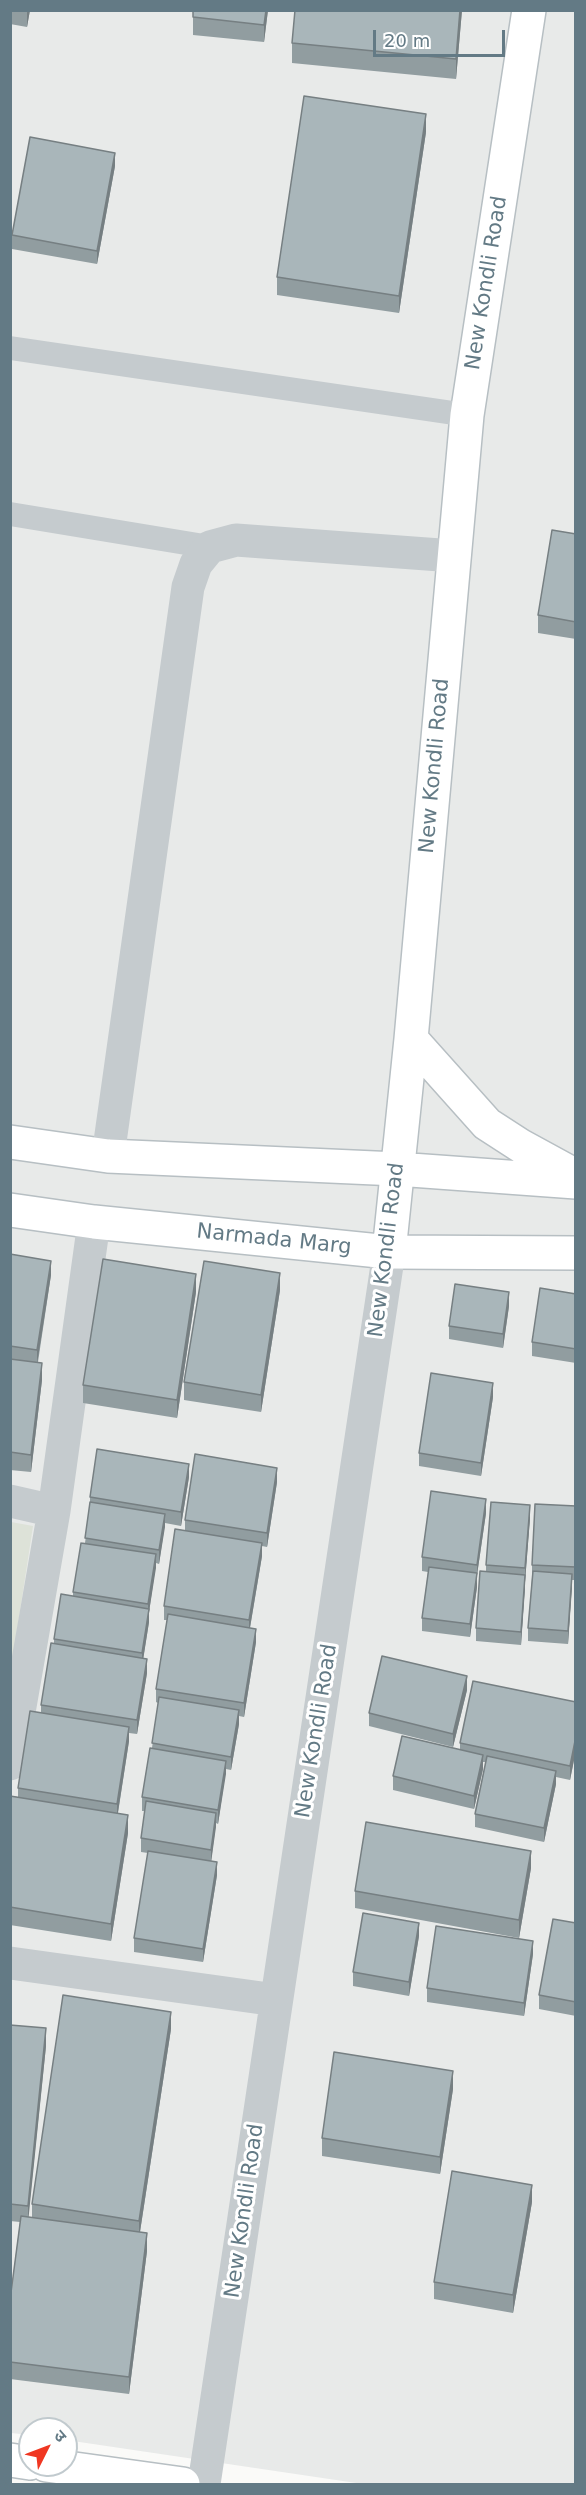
<!DOCTYPE html>
<meta charset="utf-8">
<style>
body{margin:0}
#map{position:relative;width:586px;height:2495px;overflow:hidden;background:#fafaf8;font-family:"DejaVu Sans","Noto Sans Devanagari",sans-serif}
canvas{display:block}
.frame{position:absolute;inset:0;border:12px solid #637a85;pointer-events:none}
.north{position:absolute;left:18px;top:2417px;width:60px;height:60px;box-sizing:border-box;background:#fff;border:2px solid #c1cace;border-radius:50%;rotate:48deg;font-size:16px;font-weight:700;line-height:24px;text-align:center;color:#637a85}
.north::after{content:'';display:block;margin:auto;width:21px;height:27px;background:#f03722;clip-path:polygon(50% 0,100% 100%,50% 72%,0 100%)}
.scale{position:absolute;left:373px;top:30px;width:132px;height:27px;box-sizing:border-box;border:3px solid #637a85;border-top:0;padding-left:8px;font-size:18px;line-height:21px;white-space:nowrap;color:#637a85;-webkit-text-stroke:4px #fff;paint-order:stroke}
</style>
<div id="map">
<canvas width="586" height="2495"></canvas>
<div class="frame"></div>
<div class="north">उ</div>
<div class="scale">20 m</div>
</div>
<script>
const g = document.querySelector('canvas').getContext('2d');
g.lineJoin = 'round';
function fillPath(path, color) { g.fillStyle = color; g.fill(path, 'evenodd'); }
const shape = rows => new Path2D(rows.map(r => 'M' + r).join(''));
function stroke(path, color, width, dash) { g.strokeStyle = color; g.lineWidth = width; g.lineCap = dash ? 'butt' : 'round'; g.setLineDash(dash || []); g.stroke(path); }
function label(font, color, halo, rows, align = 'center') {
  g.font = font + ' "DejaVu Sans",sans-serif'; g.lineWidth = 6; g.setLineDash([]); g.textBaseline = 'middle'; g.strokeStyle = halo; g.fillStyle = color; for (const [text, x, y, turn = 0] of rows) {
    g.save(); g.translate(x, y); g.rotate((+turn || 0) * Math.PI / 180); g.textAlign = isNaN(turn) ? turn : align; if (halo) g.strokeText(text, 0, 0); g.fillText(text, 0, 0); g.restore();
  }
}
fillPath(shape([
 [11,11,575,11,575,2484,363,2484,66,2440,66,2429,30,2429,30,2435,11,2433]
]), '#e8eae9');
fillPath(shape([
 [11,1522,33,1526,11,1670]
]), '#dde2d8');
const secondary = shape([
 [411,1039,487,1124,521,1146,576,1176],
 [10,1142,108,1156,397,1169,576,1182],
 [10,1210,94,1222,389,1252,576,1253],
 [389,1252,411,1039,467,415,529,10],
 [10,2460,30,2463],
 [46,2465,183,2484]
]);
stroke(secondary, '#b7bfc3', 36);
stroke(shape([
 [10,348,467,415],
 [10,514,210,547]
]), '#c5cbce', 24);
stroke(shape([
 [108,1156,188,587,196,564,210,547,236,540,454,556],
 [10,1501,54,1511],
 [10,1764,54,1511,94,1222],
 [10,1963,276,2000],
 [204,2484,389,1252]
]), '#c5cbce', 33);
stroke(secondary, '#fff', 33);
fillPath(shape([
 [10,10,30,10,27,27,10,24],
 [193,10,268,10,264,42,193,35],
 [462,10,456,79,292,63,292,43],
 [426,132,399,313,277,295,277,277],
 [115,166,97,264,12,249,12,235],
 [576,534,576,639,538,633,538,615],
 [10,1254,51,1275,38,1362,42,1380,31,1472,10,1470],
 [280,1290,261,1412,184,1400,184,1382],
 [196,1292,177,1418,83,1403,83,1385],
 [576,1294,576,1363,532,1356,532,1342],
 [509,1306,503,1348,449,1339,449,1326],
 [493,1397,481,1476,419,1466,419,1453],
 [189,1477,181,1526,165,1523,159,1564,156,1563,149,1612,149,1622,143,1659,147,1673,137,1734,129,1733,129,1741,118,1813,128,1833,111,1941,10,1925,10,1796,18,1797,18,1788,41,1713,41,1705,54,1644,54,1639,73,1596,73,1592,85,1543,90,1505,90,1497],
 [277,1482,267,1547,262,1546,262,1556,250,1628,256,1642,244,1717,239,1716,239,1724,231,1770,226,1769,218,1824,216,1823,211,1861,217,1875,203,1962,134,1952,134,1938,148,1853,141,1852,141,1838,145,1811,142,1811,142,1797,152,1748,158,1703,156,1702,156,1689,167,1620,164,1620,164,1606,185,1530,185,1520],
 [576,1506,576,1580,572,1580,568,1644,528,1641,528,1628,532,1578,532,1565],
 [486,1513,477,1575,477,1587,470,1637,422,1631,422,1618,428,1572,422,1571,422,1557],
 [530,1518,525,1582,521,1645,476,1641,476,1628,486,1572,486,1565],
 [467,1690,453,1747,369,1726,369,1713],
 [576,1702,576,1750,570,1780,556,1777,556,1784,544,1842,475,1827,475,1814,486,1762,483,1762,483,1769,474,1809,393,1790,393,1776,460,1750,460,1743],
 [531,1868,519,1938,355,1908,355,1891],
 [576,1923,576,2016,539,2009,539,1995],
 [419,1936,409,1996,353,1986,353,1972],
 [533,1954,524,2016,427,2002,427,1988],
 [10,2025,46,2046,28,2217,32,2218,32,2204,171,2029,140,2232,147,2251,129,2394,10,2379,10,2300,20,2222,10,2221],
 [453,2089,440,2174,322,2156,322,2138],
 [532,2202,513,2313,434,2299,434,2282]
]), '#919da0');
fillPath(shape([
 [27,10,30,10,27,27],
 [266,10,268,10,264,42,264,25],
 [460,10,462,10,456,79,456,59],
 [426,114,426,132,399,313,399,296],
 [115,153,115,166,97,264,97,251],
 [51,1261,51,1275,37,1364,37,1350],
 [280,1273,280,1290,261,1412,261,1395],
 [196,1274,196,1292,177,1418,177,1400],
 [509,1292,509,1306,503,1348,503,1334],
 [42,1363,42,1380,31,1472,31,1455],
 [493,1383,493,1397,481,1476,481,1463],
 [189,1464,189,1477,181,1526,181,1512],
 [277,1468,277,1482,267,1547,267,1533],
 [486,1499,486,1513,477,1575,477,1587,470,1637,470,1624,477,1577,477,1565],
 [530,1505,530,1518,525,1582,525,1568],
 [165,1514,165,1527,159,1564,159,1550],
 [262,1543,262,1556,249,1633,249,1620],
 [156,1554,156,1568,149,1612,149,1622,142,1667,142,1653,148,1615,148,1604],
 [572,1574,572,1588,568,1644,568,1631],
 [525,1575,525,1589,521,1645,521,1632],
 [256,1629,256,1642,244,1717,244,1703],
 [147,1659,147,1673,137,1734,137,1720],
 [467,1676,467,1690,453,1747,453,1734],
 [239,1710,239,1724,231,1770,231,1757],
 [129,1727,129,1741,117,1818,117,1804],
 [576,1736,576,1750,570,1780,570,1766],
 [483,1755,483,1769,474,1809,474,1796],
 [226,1761,226,1774,218,1824,218,1810],
 [556,1771,556,1784,544,1842,544,1828],
 [216,1813,216,1827,211,1863,211,1850],
 [128,1815,128,1833,111,1941,111,1924],
 [531,1851,531,1868,519,1938,519,1920],
 [217,1862,217,1875,203,1962,203,1949],
 [419,1923,419,1936,409,1996,409,1982],
 [533,1941,533,1954,524,2016,524,2003],
 [171,2012,171,2029,139,2238,139,2221],
 [46,2028,46,2046,28,2223,28,2206],
 [453,2071,453,2089,440,2174,440,2157],
 [532,2185,532,2202,513,2313,513,2295],
 [147,2233,147,2251,129,2394,129,2377]
]), '#767f82');
const building = shape([
 [193,10,266,10,264,25,193,17,193,10],
 [295,10,460,10,456,59,292,43,295,10],
 [304,96,426,114,399,296,277,277,304,96],
 [30,137,115,153,97,251,12,235,30,137],
 [552,530,576,534,576,622,538,615,552,530],
 [10,1254,51,1261,37,1350,10,1346,10,1254],
 [103,1259,196,1274,177,1400,83,1385,103,1259],
 [204,1261,280,1273,261,1395,184,1382,204,1261],
 [455,1284,509,1292,503,1334,449,1326,455,1284],
 [540,1288,576,1294,576,1349,532,1342,540,1288],
 [10,1359,42,1363,31,1455,10,1452,10,1359],
 [431,1373,493,1383,481,1463,419,1453,431,1373],
 [97,1449,189,1464,181,1512,90,1497,97,1449],
 [195,1454,277,1468,267,1533,185,1520,195,1454],
 [431,1491,486,1499,477,1565,422,1557,431,1491],
 [90,1502,165,1514,159,1550,85,1538,90,1502],
 [491,1502,530,1505,525,1568,486,1565,491,1502],
 [535,1504,576,1506,576,1567,532,1565,535,1504],
 [175,1529,262,1543,249,1620,164,1606,175,1529],
 [81,1543,156,1554,148,1604,73,1592,81,1543],
 [429,1567,477,1573,470,1624,422,1618,429,1567],
 [480,1571,525,1575,521,1632,476,1628,480,1571],
 [533,1571,572,1574,568,1631,528,1628,533,1571],
 [61,1594,149,1609,142,1653,54,1639,61,1594],
 [168,1614,256,1629,244,1703,156,1689,168,1614],
 [51,1643,147,1659,137,1720,41,1705,51,1643],
 [382,1656,467,1676,453,1734,369,1713,382,1656],
 [473,1681,576,1702,576,1736,570,1766,460,1743,473,1681],
 [159,1697,239,1710,231,1757,152,1743,159,1697],
 [30,1711,129,1727,117,1804,18,1788,30,1711],
 [402,1736,483,1755,474,1796,393,1776,402,1736],
 [150,1748,226,1761,218,1810,142,1797,150,1748],
 [487,1756,556,1771,544,1828,475,1814,487,1756],
 [10,1796,128,1815,111,1924,10,1907,10,1796],
 [146,1801,216,1813,211,1850,141,1838,146,1801],
 [366,1822,531,1851,519,1920,355,1891,366,1822],
 [148,1851,217,1862,203,1949,134,1938,148,1851],
 [363,1913,419,1923,409,1982,353,1972,363,1913],
 [553,1919,576,1923,576,2002,539,1995,553,1919],
 [436,1926,533,1941,524,2003,427,1988,436,1926],
 [63,1995,171,2012,139,2221,32,2204,63,1995],
 [10,2025,46,2028,28,2206,10,2204,10,2025],
 [334,2052,453,2071,440,2157,322,2138,334,2052],
 [452,2171,532,2185,513,2295,434,2282,452,2171],
 [21,2216,147,2233,129,2377,10,2362,10,2300,21,2216]
]);
fillPath(building, '#a9b6ba');
stroke(building, '#767f82', 1.5);
label('21px', '#637a85', '#fff', [
 ["New Kondli Road",487,283,-81],
 ["New Kondli Road",435,766,-85],
 ["Narmada Marg",274,1240,6],
 ["New Kondli Road",387,1250,-83],
 ["New Kondli Road",317,1731,-81],
 ["New Kondli Road",245,2211,-82]
]);
</script>
